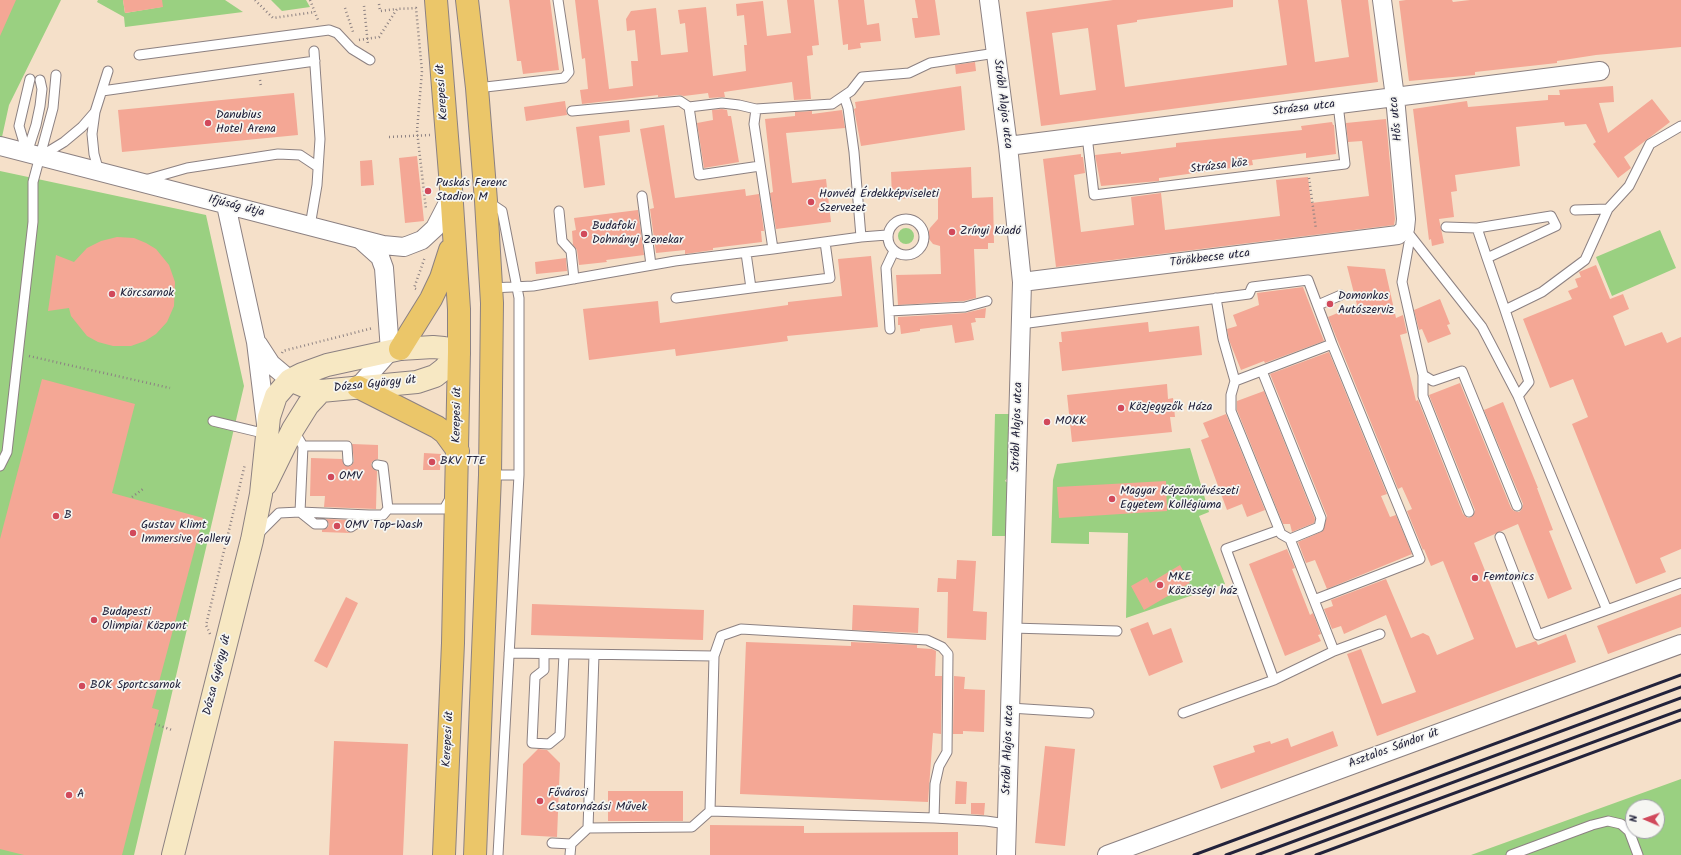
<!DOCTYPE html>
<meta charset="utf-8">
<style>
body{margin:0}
#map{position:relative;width:1681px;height:855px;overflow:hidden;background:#f5e0c9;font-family:Kalam,sans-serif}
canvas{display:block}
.north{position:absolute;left:1625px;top:799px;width:40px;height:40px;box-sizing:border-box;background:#f6f6f2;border:1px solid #a1a1a9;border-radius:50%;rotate:272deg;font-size:11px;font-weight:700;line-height:16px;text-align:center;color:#22223b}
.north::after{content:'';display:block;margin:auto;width:14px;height:18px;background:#d1495b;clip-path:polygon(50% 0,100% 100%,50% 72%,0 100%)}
</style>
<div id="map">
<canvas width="1681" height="855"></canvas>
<div class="north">N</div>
</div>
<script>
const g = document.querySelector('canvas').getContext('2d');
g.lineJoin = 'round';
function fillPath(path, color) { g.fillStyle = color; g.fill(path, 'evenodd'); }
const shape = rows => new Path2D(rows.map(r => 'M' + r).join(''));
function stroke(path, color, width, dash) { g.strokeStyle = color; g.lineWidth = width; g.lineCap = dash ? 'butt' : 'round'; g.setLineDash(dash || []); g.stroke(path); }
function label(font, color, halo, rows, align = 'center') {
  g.font = font + ' Kalam,sans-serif'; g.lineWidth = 3.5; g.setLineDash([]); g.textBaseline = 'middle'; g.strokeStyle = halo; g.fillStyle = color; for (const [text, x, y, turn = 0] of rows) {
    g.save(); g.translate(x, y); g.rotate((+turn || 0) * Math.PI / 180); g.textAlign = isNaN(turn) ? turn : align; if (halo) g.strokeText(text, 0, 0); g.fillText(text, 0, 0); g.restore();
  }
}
fillPath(shape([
 [0,0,61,0,9,105,0,146],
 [98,0,123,0,125,13,161,7,142,0,225,0,243,12,125,27,124,17,97,2],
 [271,0,306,0,310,7,282,11],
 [0,171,206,215,244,386,134,855,0,855],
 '898 236a8 8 0 1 1 16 0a8 8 0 1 1-16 0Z',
 [1660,230,1676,268,1612,296,1596,257],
 [995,414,1010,414,1008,477,1005,481,1008,483,1006,536,992,536],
 [1190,448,1209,512,1199,516,1225,584,1126,618,1128,533,1089,532,1089,544,1051,543,1053,480,1057,464],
 [1681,779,1681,855,1471,855],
 [1633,807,1657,807,1657,831,1633,831]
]), '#9ad081');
fillPath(shape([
 [0,0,16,0,0,36],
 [123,0,162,0,163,7,125,13],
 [509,0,550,0,559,70,523,74,521,61,517,61],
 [575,0,598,0,609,89,633,86,631,61,638,61,635,30,627,31,626,19,631,11,656,8,661,55,688,52,685,23,680,24,678,10,706,7,713,76,746,71,744,45,747,45,744,15,737,16,736,4,763,1,767,36,791,33,787,0,814,0,819,45,812,46,813,55,807,56,811,99,794,100,792,82,724,92,725,97,709,98,708,93,684,96,679,95,658,97,658,95,582,104,580,90,588,89,585,58,582,59],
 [838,0,864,0,867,25,879,23,881,41,860,43,861,48,848,50,848,44,843,45],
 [915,0,935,0,940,35,915,38,912,18,918,18],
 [1113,0,1233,0,1233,7,1137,20,1137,22,1117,25,1125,87,1287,65,1278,0,1307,0,1315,62,1349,57,1341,0,1368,0,1378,82,1041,126,1026,12],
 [1088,28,1096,90,1060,95,1052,33],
 [1406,0,1452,0,1453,2,1470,0,1681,0,1681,47,1596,55,1557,61,1557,63,1475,72,1475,75,1409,81,1399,1],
 [975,62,976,71,956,74,955,65],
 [961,86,965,130,861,146,854,109,856,108,855,102],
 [1613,86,1614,102,1599,103,1608,133,1652,99,1670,122,1624,157,1631,168,1618,178,1593,144,1596,142,1586,124,1565,126,1564,122,1516,127,1520,166,1455,175,1457,191,1451,192,1454,217,1439,219,1444,243,1432,246,1431,239,1429,240,1413,109,1467,101,1468,107,1548,100,1548,95,1560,95,1559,90],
 [294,93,298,135,122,152,118,110],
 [565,101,567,115,526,121,524,107],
 [722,109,727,110,728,116,731,116,739,162,704,168,697,123,713,120,712,110],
 [842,110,845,128,786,133,792,183,826,179,831,222,776,229,770,193,773,192,765,119,795,116,795,112,812,111,812,114],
 [1386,119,1395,219,1394,225,1056,267,1043,159,1081,154,1081,157,1083,157,1085,173,1074,175,1081,232,1134,225,1131,197,1161,193,1165,230,1280,216,1276,180,1308,177,1311,203,1369,196,1362,141,1348,142,1346,123],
 [629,120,630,132,599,136,605,185,584,188,576,127],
 [1332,122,1333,125,1334,125,1336,154,1306,158,1306,153,1252,160,1253,165,1159,178,1159,181,1101,186,1095,155,1121,152,1121,154,1176,147,1176,143,1302,130,1301,126],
 [664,125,675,198,745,189,746,196,759,194,764,231,761,231,762,242,713,248,713,250,685,254,685,250,656,253,650,209,654,208,640,129],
 [417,156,424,221,405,223,399,158],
 [372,160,374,185,361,186,360,161],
 [971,167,972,198,993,197,994,243,988,243,988,249,974,249,976,298,964,301,898,305,896,275,941,274,940,246,933,244,929,239,928,234,930,228,938,219,938,197,892,199,891,172],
 [638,210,644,255,606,260,607,262,579,265,577,250,573,245,572,231,576,230,574,218],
 [117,237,134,238,146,243,156,249,169,265,175,282,174,306,167,322,156,334,145,341,131,346,113,346,98,342,87,336,71,316,69,308,48,311,56,255,74,262,87,248,101,241],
 [871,256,878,327,787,336,788,341,676,356,675,349,589,360,583,309,658,301,660,323,788,305,788,302,842,296,838,259],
 [566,258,567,271,536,274,535,262],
 [1596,265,1610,299,1623,294,1629,309,1613,316,1625,346,1662,332,1667,343,1681,337,1681,549,1660,558,1666,572,1636,584,1572,424,1588,417,1573,379,1550,388,1523,319,1572,299,1568,291,1578,287,1575,279,1581,277,1579,272],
 [1347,266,1385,269,1396,318,1403,315,1407,333,1400,335,1416,401,1418,400,1463,514,1468,518,1473,516,1475,510,1429,395,1460,383,1511,508,1514,511,1519,512,1522,509,1523,504,1484,410,1503,402,1538,488,1537,488,1553,530,1549,531,1572,589,1548,599,1518,524,1474,543,1516,648,1536,641,1538,645,1566,634,1576,662,1377,736,1347,654,1361,649,1382,704,1416,692,1386,615,1344,634,1341,626,1332,629,1324,609,1333,606,1331,600,1386,579,1411,638,1423,633,1429,636,1437,655,1474,639,1443,561,1431,566,1424,549,1423,550,1407,511,1412,509,1402,487,1398,489,1328,317,1357,305],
 [1303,287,1324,341,1265,363,1264,361,1241,370,1229,340,1227,329,1237,326,1233,315,1259,305,1257,293],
 [1440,299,1450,324,1447,325,1451,334,1428,343,1422,329,1419,330,1414,310],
 [986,308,985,318,975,318,976,322,971,323,974,340,955,343,952,325,920,329,920,331,901,334,900,325,898,325,898,317,965,313],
 [1148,322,1149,332,1199,326,1202,355,1062,371,1059,342,1062,342,1061,332],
 [1329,352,1387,494,1381,496,1390,517,1396,515,1412,554,1327,589,1315,560,1306,563,1298,542,1323,531,1327,516,1270,374],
 [42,379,135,404,112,493,203,518,152,708,159,710,122,855,24,855,0,849,0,539],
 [1167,384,1168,399,1173,398,1175,417,1170,417,1172,432,1072,442,1067,395],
 [1264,391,1315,519,1314,523,1292,532,1290,524,1283,524,1237,410,1237,401],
 [1226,414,1265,510,1247,517,1242,504,1227,510,1201,440,1209,437,1203,423],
 [352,444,378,445,378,459,373,461,371,464,373,469,377,471,376,509,324,507,325,496,310,496,311,458,342,459,345,466,351,466,354,461],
 [424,453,441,454,440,470,423,470],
 [1166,481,1167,511,1059,518,1057,487],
 [326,519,350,520,346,524,345,527,346,531,351,533,322,532,322,530,328,527,329,524],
 [1287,549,1295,568,1292,569,1310,615,1313,613,1321,634,1318,635,1321,641,1285,656,1249,564],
 [957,560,976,561,973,611,987,612,986,640,947,638,948,592,937,592,938,578,956,579],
 [1180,565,1190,583,1144,610,1131,586,1147,577,1150,583],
 [1681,594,1681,627,1608,654,1597,626],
 [346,597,358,603,327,668,314,661],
 [532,604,704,610,703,640,531,635],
 [853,605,919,608,918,633,852,630],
 [1148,622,1153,635,1171,628,1183,662,1149,676,1130,629],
 [746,642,851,646,851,642,917,645,917,648,932,649,936,651,935,676,942,676,941,734,933,733,928,802,740,794],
 [954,676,965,677,964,689,985,690,984,732,963,731,963,734,953,734],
 [1333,731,1338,746,1221,789,1213,766,1255,752,1253,746,1270,741,1271,744,1288,738,1291,747],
 [334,741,408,744,403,855,329,855],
 [1045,746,1075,749,1065,846,1035,843],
 [538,749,547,750,560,763,557,837,521,835,523,764],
 [956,781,967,782,966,804,955,804],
 [608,791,683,791,683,821,608,821],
 [971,803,985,803,984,815,971,814],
 [710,825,804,826,804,833,958,832,958,855,710,855]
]), '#f4a795');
const lane = shape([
 [139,55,329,30,337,33,352,49,370,60],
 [477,88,564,78,569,72,558,0],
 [102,91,315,61],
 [844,96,848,108,854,152,861,237],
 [689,107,699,175,760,166],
 [756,109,754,124,773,249],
 [572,111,680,101,689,107,722,103,739,105,756,109,832,104,851,91,862,77,909,73,930,63,996,53],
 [1087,136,1094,195,1345,164,1338,104],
 [27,153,19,126,30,79],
 [27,153,36,125,40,106,42,89,40,80],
 [41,156,64,142,82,127,95,112],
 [99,172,94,154,92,134,95,112,108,71],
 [145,180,187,168,278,154,300,155,318,167],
 [642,196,651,265],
 [487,201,502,211,519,298,519,475,498,855],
 [1575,210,1608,209,1629,186,1650,144,1681,126],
 [559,211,562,241,571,251,574,279],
 '888 237a18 18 0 1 1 36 0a18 18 0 1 1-36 0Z',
 [310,226,317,185,320,139,314,51],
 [1446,227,1477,228,1487,258],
 [1477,228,1551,216,1556,226,1487,258,1505,310,1542,292,1585,260,1608,209],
 [1405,229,1482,327,1518,396,1607,610,1538,635,1500,537],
 [1412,238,1409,243,1402,282,1423,375,1433,381,1462,371,1517,506],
 [491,288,533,286,675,261,773,249,861,237,887,235],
 [751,288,830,278,825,242],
 [676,298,751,288,746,253],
 [1216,298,1223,339,1235,381,1231,395,1231,411,1281,534,1290,539,1334,651,1380,634],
 [1318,305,1341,295],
 [1505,310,1529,382,1518,396],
 [889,311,965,307,987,301],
 [1021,324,1249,294,1252,287,1308,280,1332,344,1235,381],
 [890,329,886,268,894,251],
 [1262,371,1321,518,1319,527,1290,539],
 [1423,375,1423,396,1469,512],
 [213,421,267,434],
 [294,431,303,446,300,512,315,524,323,524],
 [303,446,347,446,348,461],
 [0,466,7,452,33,222,33,182,53,108,56,75],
 [490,475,519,475],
 [388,509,444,509,451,497],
 [351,527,369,515,383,515,388,509,383,466,377,465],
 [257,535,279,513,300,512,369,515],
 [1314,600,1420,559,1332,344],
 [1607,610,1681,583],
 [1012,628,1117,631],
 [509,653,714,656],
 [544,654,544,670,535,677,532,743,549,744,560,735,564,654],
 [1274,680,1226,549,1279,530],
 [1010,708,1089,713],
 [1183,713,1274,680,1334,651],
 [934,818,935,784,939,766,947,752,948,654,942,647,927,640,741,629,721,636,714,656,710,811,934,818,986,821,1007,824],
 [588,828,594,655],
 [552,843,571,844],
 [570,855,571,844,588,828,692,827,710,811],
 [1511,855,1592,825,1608,821,1621,824,1629,831,1638,855]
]);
const street = shape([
 [989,0,1008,146,1022,282,1006,855],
 [0,146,383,245,404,247,422,240,435,228,451,197],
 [1008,146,1600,71],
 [226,205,256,342,266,424],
 [1022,282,1398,235,1405,229,1406,219,1395,97,1382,0],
 [258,344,271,364,290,380],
 [358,387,390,351,384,268,380,257,361,240],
 [1107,855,1681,644]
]);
const secondary = shape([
 [266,484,293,429,308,405,321,391],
 [173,855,252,540,261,494,269,417,276,396,290,380,302,374,327,365,400,349,433,347,444,348,459,352,444,369,435,376,417,382,321,391,311,389,290,380]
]);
const primary = shape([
 [436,0,450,174,459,309,459,352,453,643,444,855],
 [467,0,477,88,486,201,492,303,490,475,475,855],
 [400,349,431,299,441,278,450,250],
 [358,387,437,427,445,433,458,451]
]);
stroke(lane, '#8c8182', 11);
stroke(street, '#8c8182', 20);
stroke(secondary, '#8c8182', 24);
stroke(primary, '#8c8182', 24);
stroke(shape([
 [255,0,273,18,315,12],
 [310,0,318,20],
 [379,4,380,11,397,9],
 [364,6,368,45],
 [345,8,353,32],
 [359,40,379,37,397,9,416,8,422,71,417,131,426,209],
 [260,80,261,87],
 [389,137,430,135],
 [1309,178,1316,229],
 [416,289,414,288,425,257],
 [282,353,283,351,373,328],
 [29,356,170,388],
 [132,497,143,489],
 [210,634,206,625,245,464],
 [155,724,172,730]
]), '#8c8182', 2.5, [1, 3]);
stroke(lane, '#fff', 9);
stroke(street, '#fff', 18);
stroke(secondary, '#f7e8c3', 22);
stroke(primary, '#ebc669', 22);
stroke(shape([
 [1194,855,1681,675],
 [1226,855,1681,687],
 [1257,855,1681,698],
 [1286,855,1681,710],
 [1316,855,1681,720]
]), '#22223b', 3);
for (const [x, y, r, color] of [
 [208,123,4,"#d1495b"],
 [428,191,4,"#d1495b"],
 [811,202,4,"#d1495b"],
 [952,232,4,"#d1495b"],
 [584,234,4,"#d1495b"],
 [112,294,4,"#d1495b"],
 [1330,304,4,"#d1495b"],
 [1121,408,4,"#d1495b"],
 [1047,422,4,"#d1495b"],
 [432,462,4,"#d1495b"],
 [331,477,4,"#d1495b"],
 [1112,499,4,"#d1495b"],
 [56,516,4,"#d1495b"],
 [337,526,4,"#d1495b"],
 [133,533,4,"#d1495b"],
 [1475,578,4,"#d1495b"],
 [1160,585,4,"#d1495b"],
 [94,620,4,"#d1495b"],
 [82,686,4,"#d1495b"],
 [69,795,4,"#d1495b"],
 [540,801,4,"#d1495b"]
]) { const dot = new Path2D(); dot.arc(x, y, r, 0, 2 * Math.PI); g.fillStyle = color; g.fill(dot); stroke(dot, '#f6f6f2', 1.5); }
label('12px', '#22223b', '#f6f6f2', [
 ["Kerepesi út",443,92,-94],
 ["Stróbl Alajos utca",1002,104,83],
 ["Strázsa utca",1304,109,-7],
 ["Hős utca",1397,119,-96],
 ["Strázsa köz",1219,167,-7],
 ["Ifjúság útja",236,207,14],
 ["Törökbecse utca",1210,259,-7],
 ["Dózsa György út",375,385,-6],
 ["Kerepesi út",458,415,-89],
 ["Stróbl Alajos utca",1018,427,-88],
 ["Dózsa György út",218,675,-76],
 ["Kerepesi út",449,739,-87],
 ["Asztalos Sándor út",1394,749,-20],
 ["Stróbl Alajos utca",1009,750,-88]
]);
label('12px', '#22223b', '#f6f6f2', [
 ["Danubius",216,116],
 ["Hotel Arena",216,130],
 ["Puskás Ferenc",436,184],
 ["Stadion M",436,198],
 ["Honvéd Érdekképviseleti",819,195],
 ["Szervezet",819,209],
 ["Budafoki",592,227],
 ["Dohnányi Zenekar",592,241],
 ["Zrínyi Kiadó",960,232],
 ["Körcsarnok",120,294],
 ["Domonkos",1338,297],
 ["Autószerviz",1338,311],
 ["Közjegyzők Háza",1129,408],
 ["MOKK",1055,422],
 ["BKV TTE",440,462],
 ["OMV",339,477],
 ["Magyar Képzőművészeti",1120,492],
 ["Egyetem Kollégiuma",1120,506],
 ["B",64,516],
 ["Gustav Klimt",141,526],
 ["Immersive Gallery",141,540],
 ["OMV Top-Wash",345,526],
 ["MKE",1168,578],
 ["Közösségi ház",1168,592],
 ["Femtonics",1483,578],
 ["Budapesti",102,613],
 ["Olimpiai Központ",102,627],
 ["BOK Sportcsarnok",90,686],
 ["Fővárosi",548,794],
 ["Csatornázási Művek",548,808],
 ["A",77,795]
], 'left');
</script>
